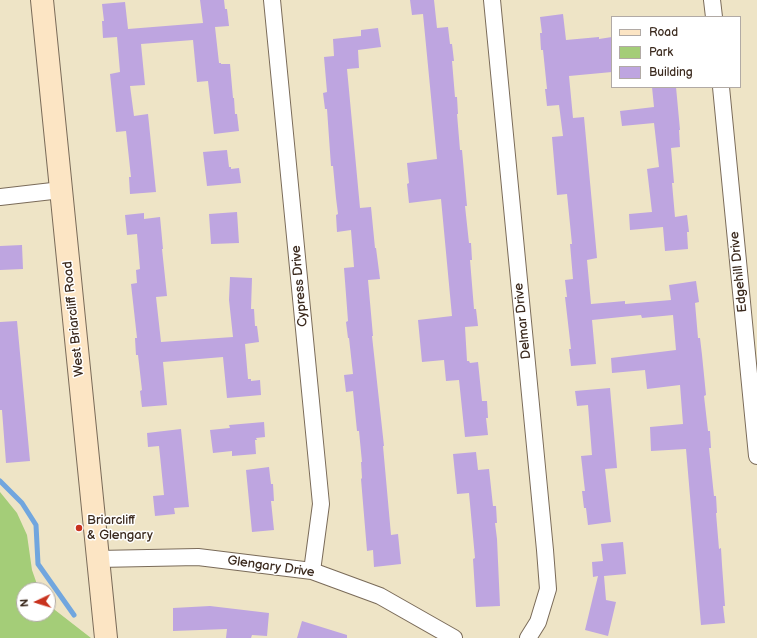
<!DOCTYPE html>
<style>
body{margin:0}
#map{position:relative;width:757px;height:638px;overflow:hidden;background:#eee4c6;font-family:"Balsamiq Sans",sans-serif}
canvas{display:block}
.legend{position:absolute;left:611px;top:16px;width:130px;height:72px;box-sizing:border-box;background:#fff;border:1px solid #b1aaa5;margin:0;padding:5px 7px;list-style:none;font-size:12px;color:#3b2a1e}
.legend li{display:flex;align-items:center;gap:8px;height:20px}
.legend b{width:20px;border:1px solid #b1aaa5}
.north{position:absolute;left:16px;top:582px;width:40px;height:40px;box-sizing:border-box;background:#fff;border:1px solid #b1aaa5;border-radius:50%;rotate:266deg;font-size:11px;font-weight:700;line-height:16px;text-align:center;color:#3b2a1e}
.north::after{content:'';display:block;margin:auto;width:14px;height:18px;background:#c8321e;clip-path:polygon(50% 0,100% 100%,50% 72%,0 100%)}
</style>
<div id="map">
<canvas width="757" height="638"></canvas>
<ul class="legend">
<li><b style="height:5px;background:#fce5c4"></b>Road</li>
<li><b style="height:11px;background:#a4cd78"></b>Park</li>
<li><b style="height:11px;background:#bea5e0"></b>Building</li>
</ul>
<div class="north">N</div>
</div>
<script>
const g = document.querySelector('canvas').getContext('2d');
g.lineJoin = 'round';
function fillPath(path, color) { g.fillStyle = color; g.fill(path, 'evenodd'); }
const shape = rows => new Path2D(rows.map(r => 'M' + r).join(''));
function stroke(path, color, width, dash) { g.strokeStyle = color; g.lineWidth = width; g.lineCap = dash ? 'butt' : 'round'; g.setLineDash(dash || []); g.stroke(path); }
function label(font, color, halo, rows, align = 'center') {
  g.font = font + ' "Balsamiq Sans",sans-serif'; g.lineWidth = 3; g.setLineDash([]); g.textBaseline = 'middle'; g.strokeStyle = halo; g.fillStyle = color; for (const [text, x, y, turn = 0] of rows) {
    g.save(); g.translate(x, y); g.rotate((+turn || 0) * Math.PI / 180); g.textAlign = isNaN(turn) ? turn : align; if (halo) g.strokeText(text, 0, 0); g.fillText(text, 0, 0); g.restore();
  }
}
fillPath(shape([
 [0,492,17,513,27,535,32,570,39,590,24,590,24,614,48,614,48,603,55,610,91,638,0,638]
]), '#a4cd78');
stroke(shape([
 [0,481,22,503,36,525,38,564,74,615]
]), '#71a6de', 5);
fillPath(shape([
 [200,0,224,0,225,9,227,9,229,26,215,27,219,63,221,63,221,64,230,64,233,98,234,98,235,114,237,114,239,131,214,134,208,81,197,82,193,40,141,44,145,85,130,86,134,116,148,114,156,192,130,194,129,177,131,177,126,131,116,132,110,74,120,72,117,37,103,38,102,21,104,21,102,4,125,2,128,29,203,23],
 [410,0,434,0,437,28,448,27,450,44,452,44,454,61,452,61,455,97,457,97,458,114,457,114,460,150,462,150,467,206,465,206,469,243,471,243,472,260,470,260,474,309,476,309,478,326,465,327,467,361,469,361,470,363,478,362,482,401,487,401,488,418,486,418,488,435,465,437,459,380,446,381,444,360,422,362,418,320,452,316,450,295,441,199,409,203,407,184,409,183,407,163,437,159,423,14,412,15],
 [563,14,566,40,599,37,599,39,612,37,612,72,569,76,573,118,584,117,597,258,587,260,591,304,625,301,625,304,671,300,669,285,696,281,699,302,695,303,698,338,700,338,702,355,706,395,704,396,708,431,710,431,711,448,709,448,714,496,716,496,717,513,716,513,719,549,721,548,722,565,725,606,723,606,725,623,701,625,686,449,651,451,650,427,683,424,680,385,647,389,645,370,612,373,611,358,676,350,673,315,642,318,641,315,592,320,596,364,571,366,569,349,571,349,565,297,567,297,565,280,573,279,570,244,572,244,567,194,557,195,552,137,563,136,559,105,547,106,545,89,547,89,543,50,541,50,540,33,542,33,540,17],
 [378,28,381,47,358,50,359,68,347,69,360,208,371,207,375,248,376,248,380,279,368,280,373,336,372,336,384,446,383,446,391,535,398,534,401,564,374,567,373,550,367,551,361,479,362,478,361,462,362,462,359,431,357,431,353,391,346,392,344,375,353,374,349,338,348,338,346,322,348,321,344,268,354,267,351,230,337,232,336,215,338,214,336,198,333,166,331,166,327,109,325,109,323,93,327,92,324,57,334,56,333,39,361,36,361,30],
 [652,87,676,87,680,130,679,130,680,147,671,148,674,183,672,183,675,217,687,215,689,232,687,232,688,249,665,251,663,227,630,230,629,214,652,212,647,169,659,167,654,123,622,126,620,111,654,107],
 [227,150,229,167,231,167,231,169,239,168,241,183,207,186,203,152],
 [237,212,239,243,211,244,209,214],
 [144,213,144,219,160,217,163,249,162,249,167,296,156,297,161,342,233,337,229,300,230,277,252,278,251,309,254,309,255,326,257,326,259,342,245,344,248,379,251,379,251,381,260,380,261,395,227,398,223,357,163,362,167,405,142,407,140,391,142,390,138,355,136,355,135,338,137,338,131,284,137,283,136,270,140,269,137,234,127,235,125,215],
 [22,245,23,269,0,270,0,246],
 [17,321,30,461,6,463,2,410,0,410,0,322],
 [610,388,617,468,605,469,611,522,588,525,586,508,584,508,582,491,585,491,581,456,592,455,588,405,577,406,575,391],
 [264,422,265,437,256,438,257,440,255,440,256,454,232,456,232,451,213,453,210,430,230,428,229,425],
 [181,429,189,507,174,508,175,514,155,516,153,496,164,495,159,446,148,447,147,433],
 [476,452,478,470,489,469,493,506,496,506,497,523,495,523,497,539,500,606,476,607,473,559,475,558,469,493,457,494,453,454],
 [269,467,271,484,273,484,274,501,271,501,274,530,252,532,246,470],
 [623,542,626,574,604,576,606,600,616,602,608,636,585,630,598,576,593,577,592,562,603,561,601,544],
 [210,606,269,613,267,636,252,635,251,638,226,638,227,629,173,631,173,608],
 [302,621,347,635,347,638,297,638]
]), '#bea5e0');
const street = shape([
 [272,0,321,504,312,571],
 [492,0,545,550,548,589,538,622,528,638],
 [712,0,714,17],
 [721,87,757,456],
 [0,197,61,190],
 [98,559,198,557,312,571,380,596,454,638]
]);
const secondary = shape([
 [42,0,106,638]
]);
stroke(street, '#7a6b59', 18);
stroke(secondary, '#7a6b59', 24);
stroke(street, '#fff', 16);
stroke(secondary, '#fce5c4', 22);
for (const [x, y, r, color] of [
 [79,528,4,"#c8321e"]
]) { const dot = new Path2D(); dot.arc(x, y, r, 0, 2 * Math.PI); g.fillStyle = color; g.fill(dot); stroke(dot, '#fff', 1.5); }
label('13px', '#3b2a1e', '#fff', [
 ["Edgehill Drive",739,272,-96],
 ["Cypress Drive",300,286,-95],
 ["West Briarcliff Road",74,319,-96],
 ["Delmar Drive",523,321,-96],
 ["Glengary Drive",271,567,8]
]);
label('13px', '#3b2a1e', '#fff', [
 ["Briarcliff",87,521],
 ["& Glengary",87,536]
], 'left');
</script>
